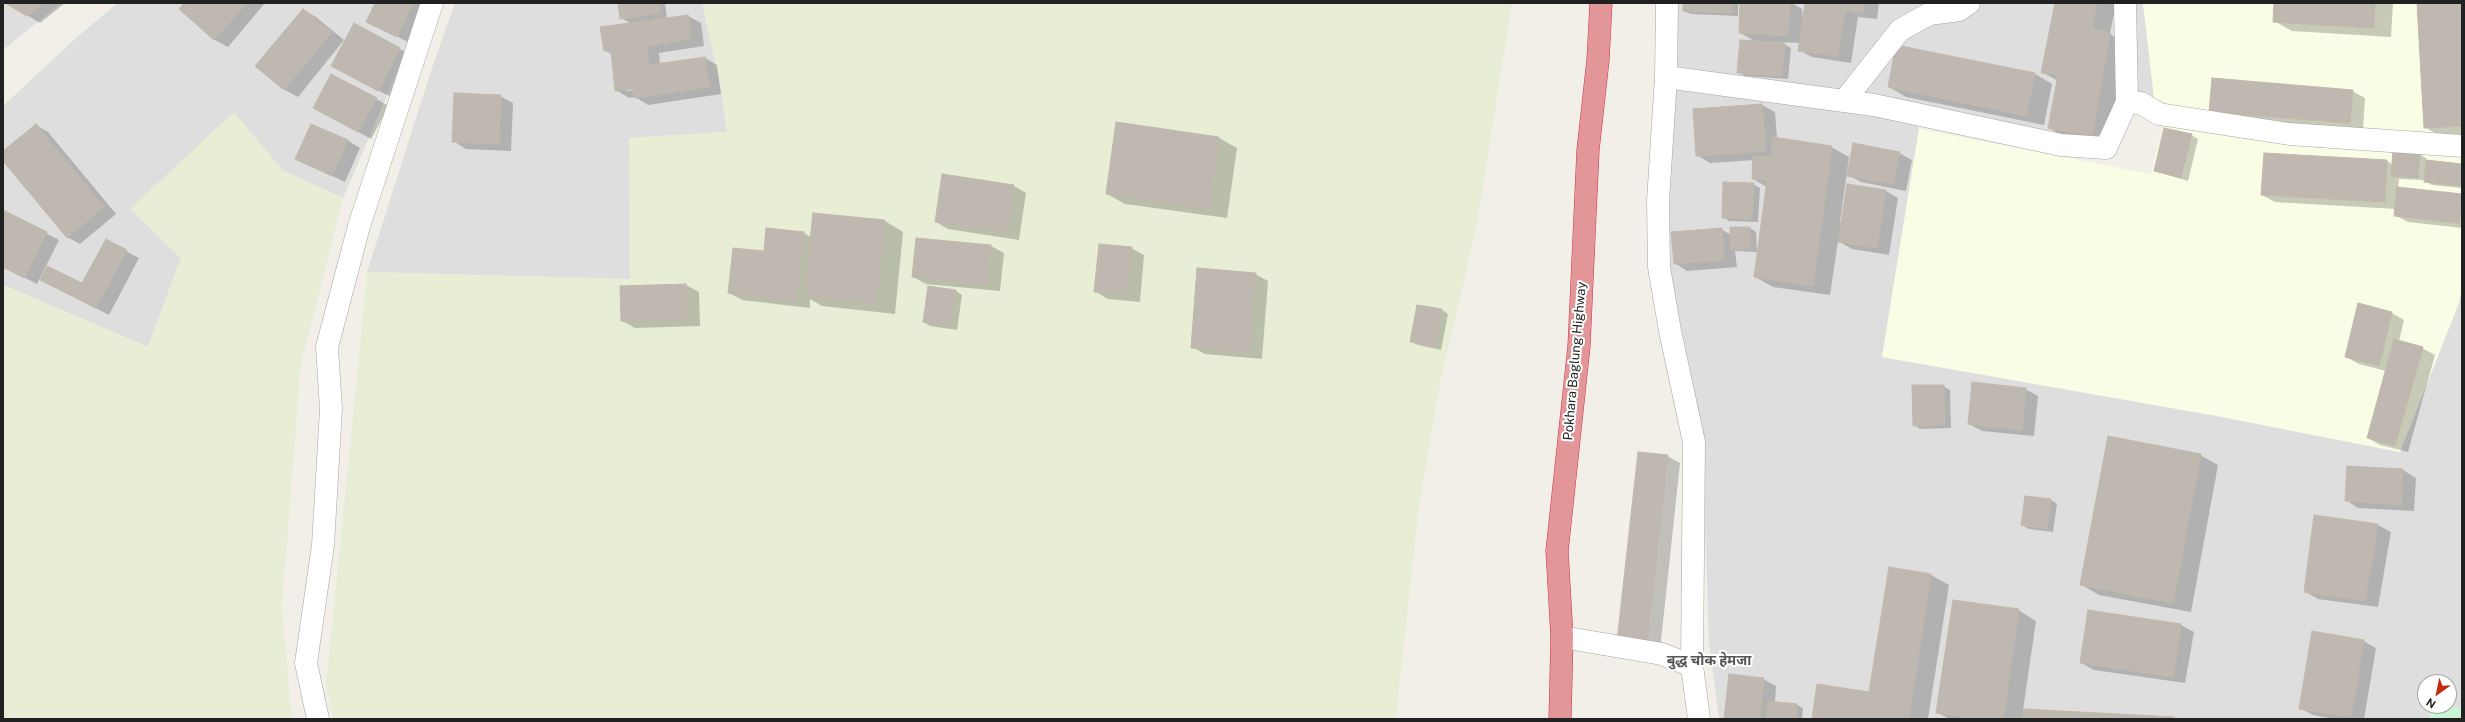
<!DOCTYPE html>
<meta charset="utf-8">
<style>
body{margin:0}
#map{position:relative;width:2465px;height:722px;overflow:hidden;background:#f1efe8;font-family:"Public Sans",sans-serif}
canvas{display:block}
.frame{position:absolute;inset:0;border:4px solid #212121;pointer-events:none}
.north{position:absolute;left:2417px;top:674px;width:40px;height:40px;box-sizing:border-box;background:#fff;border:1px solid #a6a6a6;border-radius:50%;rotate:213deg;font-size:11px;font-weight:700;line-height:16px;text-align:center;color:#212121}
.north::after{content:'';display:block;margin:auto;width:14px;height:18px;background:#c42b0e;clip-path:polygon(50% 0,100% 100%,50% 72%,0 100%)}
</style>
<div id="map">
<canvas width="2465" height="722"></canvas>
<div class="frame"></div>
<div class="north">N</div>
</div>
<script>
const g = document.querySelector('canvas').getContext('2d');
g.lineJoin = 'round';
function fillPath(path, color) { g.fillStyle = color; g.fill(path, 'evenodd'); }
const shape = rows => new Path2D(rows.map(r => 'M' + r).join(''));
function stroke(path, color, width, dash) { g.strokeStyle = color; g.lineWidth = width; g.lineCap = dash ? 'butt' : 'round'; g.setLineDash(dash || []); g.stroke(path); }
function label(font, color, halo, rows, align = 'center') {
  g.font = font + ' "Public Sans","Noto Sans Devanagari",sans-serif'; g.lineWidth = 4; g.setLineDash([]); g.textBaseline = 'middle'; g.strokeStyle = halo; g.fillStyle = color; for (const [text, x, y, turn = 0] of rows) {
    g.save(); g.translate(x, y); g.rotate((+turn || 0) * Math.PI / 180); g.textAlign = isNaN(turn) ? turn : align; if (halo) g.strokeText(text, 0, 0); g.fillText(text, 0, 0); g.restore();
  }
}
fillPath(shape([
 [3,3,61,3,3,50],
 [118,3,424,3,413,35,343,198,283,171,234,113,131,209,181,258,148,347,3,285,3,106,77,37],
 [455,3,702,3,721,88,727,132,630,138,630,279,367,272,432,68],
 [1672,3,2143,3,2154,97,2090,141,1910,106,1919,129,1882,357,2217,416,2400,452,2458,305,2462,290,2462,708,2431,706,2429,719,1719,719,1709,643,1702,430,1668,262],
 [2425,682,2449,682,2449,706,2425,706]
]), '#dfdede');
fillPath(shape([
 [2143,3,2462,3,2462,138,2305,128,2182,111,2154,97],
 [2163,126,2258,141,2462,152,2462,290,2458,305,2400,452,2217,416,1882,357,1919,129,2151,174]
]), '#f9fde5');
fillPath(shape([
 [702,3,1512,3,1477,225,1440,383,1419,507,1396,719,333,719,326,684,367,272,630,279,629,138,727,132,721,88],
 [234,112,283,171,343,198,301,364,282,608,292,719,3,719,3,285,148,347,181,258,130,209]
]), '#e8eed5');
fillPath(shape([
 [2431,706,2462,708,2462,719,2429,719]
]), '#c9f6d4');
fillPath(shape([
 [7,3,65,3,40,23],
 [185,3,265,3,228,47,215,40,180,9],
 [376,3,429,3,410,43,380,28],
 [619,3,665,3,667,18,688,16,701,23,704,46,659,53,660,64,705,58,717,65,721,94,648,105,635,97,629,98,616,90,613,55,605,50,630,23,621,18],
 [638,88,638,90,627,91,627,89],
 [1684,3,1738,3,1738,16,1691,14,1684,11],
 [1741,3,1792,3,1802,9,1803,22,1806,3,1879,3,1877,19,1858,17,1851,63,1812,57,1799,50,1800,43,1755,41,1740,33],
 [2056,3,2116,3,2110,34,2127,44,2109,145,2067,138,2049,128,2058,81,2042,72],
 [2275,3,2393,3,2391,37,2292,31,2274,21],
 [2418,3,2462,3,2462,137,2443,138,2425,127],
 [303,10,316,17,344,40,298,97,285,90,257,66],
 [354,25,413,56,391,97,345,73],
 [1784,44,1791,48,1788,79,1745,76,1738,72],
 [2035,74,2052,84,2044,125,1906,97,1889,87],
 [2352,91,2365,98,2363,130,2223,119,2210,112],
 [500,96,513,103,511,151,466,149,453,141],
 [376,99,389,106,371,139,327,115],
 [1762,105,1775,112,1777,139,1831,147,1849,157,1840,222,1886,191,1898,198,1889,255,1852,249,1838,241,1830,295,1773,287,1755,277,1767,187,1753,179,1754,160,1710,163,1697,155],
 [1117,123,1219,138,1237,148,1227,218,1125,204,1107,194],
 [36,125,48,132,116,214,80,244,67,237,3,159,3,153],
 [2191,135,2198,139,2188,181,2155,171],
 [347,140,360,148,345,182,296,159],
 [1899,153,1912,160,1906,191,1861,182,1848,175],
 [2419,154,2426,158,2425,168,2462,165,2462,188,2432,185,2424,180,2399,179,2398,189,2462,195,2462,228,2408,222,2395,215,2396,209,2275,202,2262,195,2387,161,2393,165],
 [1753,184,1760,188,1758,222,1729,221,1723,217],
 [1014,186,1026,193,1019,240,948,229,936,222],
 [3,211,59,240,37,284,3,267],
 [813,214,885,221,903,232,895,314,822,306,810,299,810,308,742,300,729,293,764,252,767,229,804,233,811,237],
 [1750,228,1756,232,1757,252,1735,251,1737,267,1687,271,1675,263,1721,229,1731,235],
 [917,239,991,246,1004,253,1000,291,926,284,913,277],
 [1131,248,1144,255,1140,302,1108,299,1096,292],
 [126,251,139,258,109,315,54,287,82,285],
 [1255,274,1268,281,1262,359,1205,354,1192,347],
 [686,285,699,292,700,326,635,328,622,321,621,287],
 [956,291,962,295,957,330,930,326,924,322],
 [2359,304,2392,313,2404,320,2399,341,2422,348,2435,355,2408,452,2380,445,2368,438,2386,371,2359,364,2346,357],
 [1442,310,1448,314,1441,350,1418,345,1411,341],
 [1943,386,1950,390,1951,428,1920,429,1914,425],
 [2025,389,2038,396,2034,436,1982,431,1969,424],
 [2200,455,2218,465,2191,612,2099,595,2082,585],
 [1667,456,1680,463,1660,650,1631,647],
 [2348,467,2403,470,2416,478,2414,511,2358,508,2346,500],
 [2051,500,2057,504,2053,532,2029,529,2022,525],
 [2315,516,2378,525,2391,532,2378,607,2318,599,2306,592],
 [1889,568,1931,575,1949,585,1928,719,1813,719,1870,693],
 [2018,610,2036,621,2023,710,2175,719,1949,719,1937,712],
 [2089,611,2181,625,2194,632,2185,683,2094,670,2081,663],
 [2363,641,2376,648,2364,719,2334,719,2313,715,2300,708],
 [1763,679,1776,686,1775,703,1797,705,1803,708,1802,719,1725,719]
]), '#0003');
const building = shape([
 [5,3,44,3,27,16,5,3],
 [184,3,247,3,214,40,179,9,184,3],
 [375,3,413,3,397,37,366,22,375,3],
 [618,3,659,3,660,13,620,19,618,3],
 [1683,3,1732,3,1732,13,1683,11,1683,3],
 [1740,3,1790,3,1788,36,1739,33,1740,3],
 [1805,3,1865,3,1864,13,1845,10,1838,56,1798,51,1805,3],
 [2055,3,2097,3,2092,29,2110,33,2092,136,2048,128,2058,75,2041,73,2055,3],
 [2274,3,2375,3,2374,28,2273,22,2274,3],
 [2417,3,2462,3,2462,126,2424,128,2417,3],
 [303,9,332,32,284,90,255,66,303,9],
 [688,15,691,39,647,46,649,65,705,57,709,87,634,98,633,89,615,91,611,51,604,51,600,27,688,15],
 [354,23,400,48,378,91,331,66,354,23],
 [1740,40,1785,43,1782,76,1737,73,1740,40],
 [1896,45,2035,73,2026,116,1888,87,1896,45],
 [331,74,377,98,358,132,313,108,331,74],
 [2212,78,2353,90,2350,123,2209,112,2212,78],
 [454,93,501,95,499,144,452,142,454,93],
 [1762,104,1766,151,1696,156,1693,109,1762,104],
 [1116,122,1219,137,1210,209,1106,194,1116,122],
 [36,124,104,207,67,238,3,161,3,151,36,124],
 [311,124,348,140,332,176,295,159,311,124],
 [2164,128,2192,134,2181,178,2154,171,2164,128],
 [1773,137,1832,146,1813,286,1754,277,1767,180,1752,179,1753,156,1771,157,1773,137],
 [1853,143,1900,152,1893,184,1847,176,1853,143],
 [2393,150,2420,153,2418,178,2391,176,2393,150],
 [2264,153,2387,160,2385,202,2261,195,2264,153],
 [2426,160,2462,164,2462,186,2424,182,2426,160],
 [942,174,1014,185,1007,233,935,222,942,174],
 [1723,182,1754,183,1752,219,1722,218,1723,182],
 [1847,184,1886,190,1877,248,1838,242,1847,184],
 [2397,187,2462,194,2459,223,2394,216,2397,187],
 [3,210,47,232,24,278,3,267,3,210],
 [813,213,885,220,877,304,804,296,813,213],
 [1730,227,1750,227,1751,249,1731,249,1730,227],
 [766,228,804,232,797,302,728,293,733,248,764,251,766,228],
 [1722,228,1724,260,1674,264,1671,232,1722,228],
 [916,238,991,245,988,285,912,277,916,238],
 [106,239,127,250,96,308,40,280,47,266,82,283,106,239],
 [1099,244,1132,247,1127,295,1094,292,1099,244],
 [1197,268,1256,273,1249,353,1191,348,1197,268],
 [686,284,687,320,621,321,620,286,686,284],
 [928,286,956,290,950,327,923,322,928,286],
 [2358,303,2392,312,2379,366,2345,357,2358,303],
 [1417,305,1442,309,1435,347,1410,342,1417,305],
 [2394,339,2423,347,2395,446,2367,438,2394,339],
 [1972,382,2026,388,2022,430,1968,424,1972,382],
 [1912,385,1944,385,1945,425,1913,426,1912,385],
 [2108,436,2201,454,2173,603,2080,585,2108,436],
 [1638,452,1668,455,1647,644,1617,641,1638,452],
 [2347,466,2403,469,2401,505,2345,501,2347,466],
 [2025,496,2051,499,2047,529,2021,525,2025,496],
 [2314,515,2378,524,2365,601,2304,592,2314,515],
 [1889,567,1931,574,1909,719,1812,719,1817,684,1869,692,1889,567],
 [1953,600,2019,609,2003,719,1978,719,1936,713,1953,600],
 [2088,610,2181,624,2173,677,2080,663,2088,610],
 [2312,631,2364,640,2351,717,2299,709,2312,631],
 [1729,674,1764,678,1760,719,1724,719,1729,674],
 [1768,701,1797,704,1796,719,1766,719,1768,701],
 [2024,709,2174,717,2174,719,2022,719,2024,709]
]);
fillPath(building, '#beb8b1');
stroke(building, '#c2b9ab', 1);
const street = shape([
 [1666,77,1667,3],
 [1844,101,1900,30,1929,14,1959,10,1969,3],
 [2127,102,2141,103,2159,114,2289,134,2462,146],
 [1562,637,1662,654,1692,666],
 [318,719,306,663,323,545,331,409,327,347,359,226,432,3],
 [1699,719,1692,666,1694,442,1670,331,1659,267,1658,201,1666,77,1874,105,2061,145,2106,148,2127,102,2125,3]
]);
const highway = shape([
 [1560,719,1562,637,1557,551,1579,346,1588,150,1598,60,1601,3]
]);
stroke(street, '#a5a5a5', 23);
stroke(highway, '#d03450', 23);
stroke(street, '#fff', 22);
stroke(highway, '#e29698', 22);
label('13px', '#212121', '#fff', [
 ["Pokhara Baglung Highway",1575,361,-85]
]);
label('bold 14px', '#545454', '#fff', [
 ["बुद्ध चोक हेमजा",1709,661]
]);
</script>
